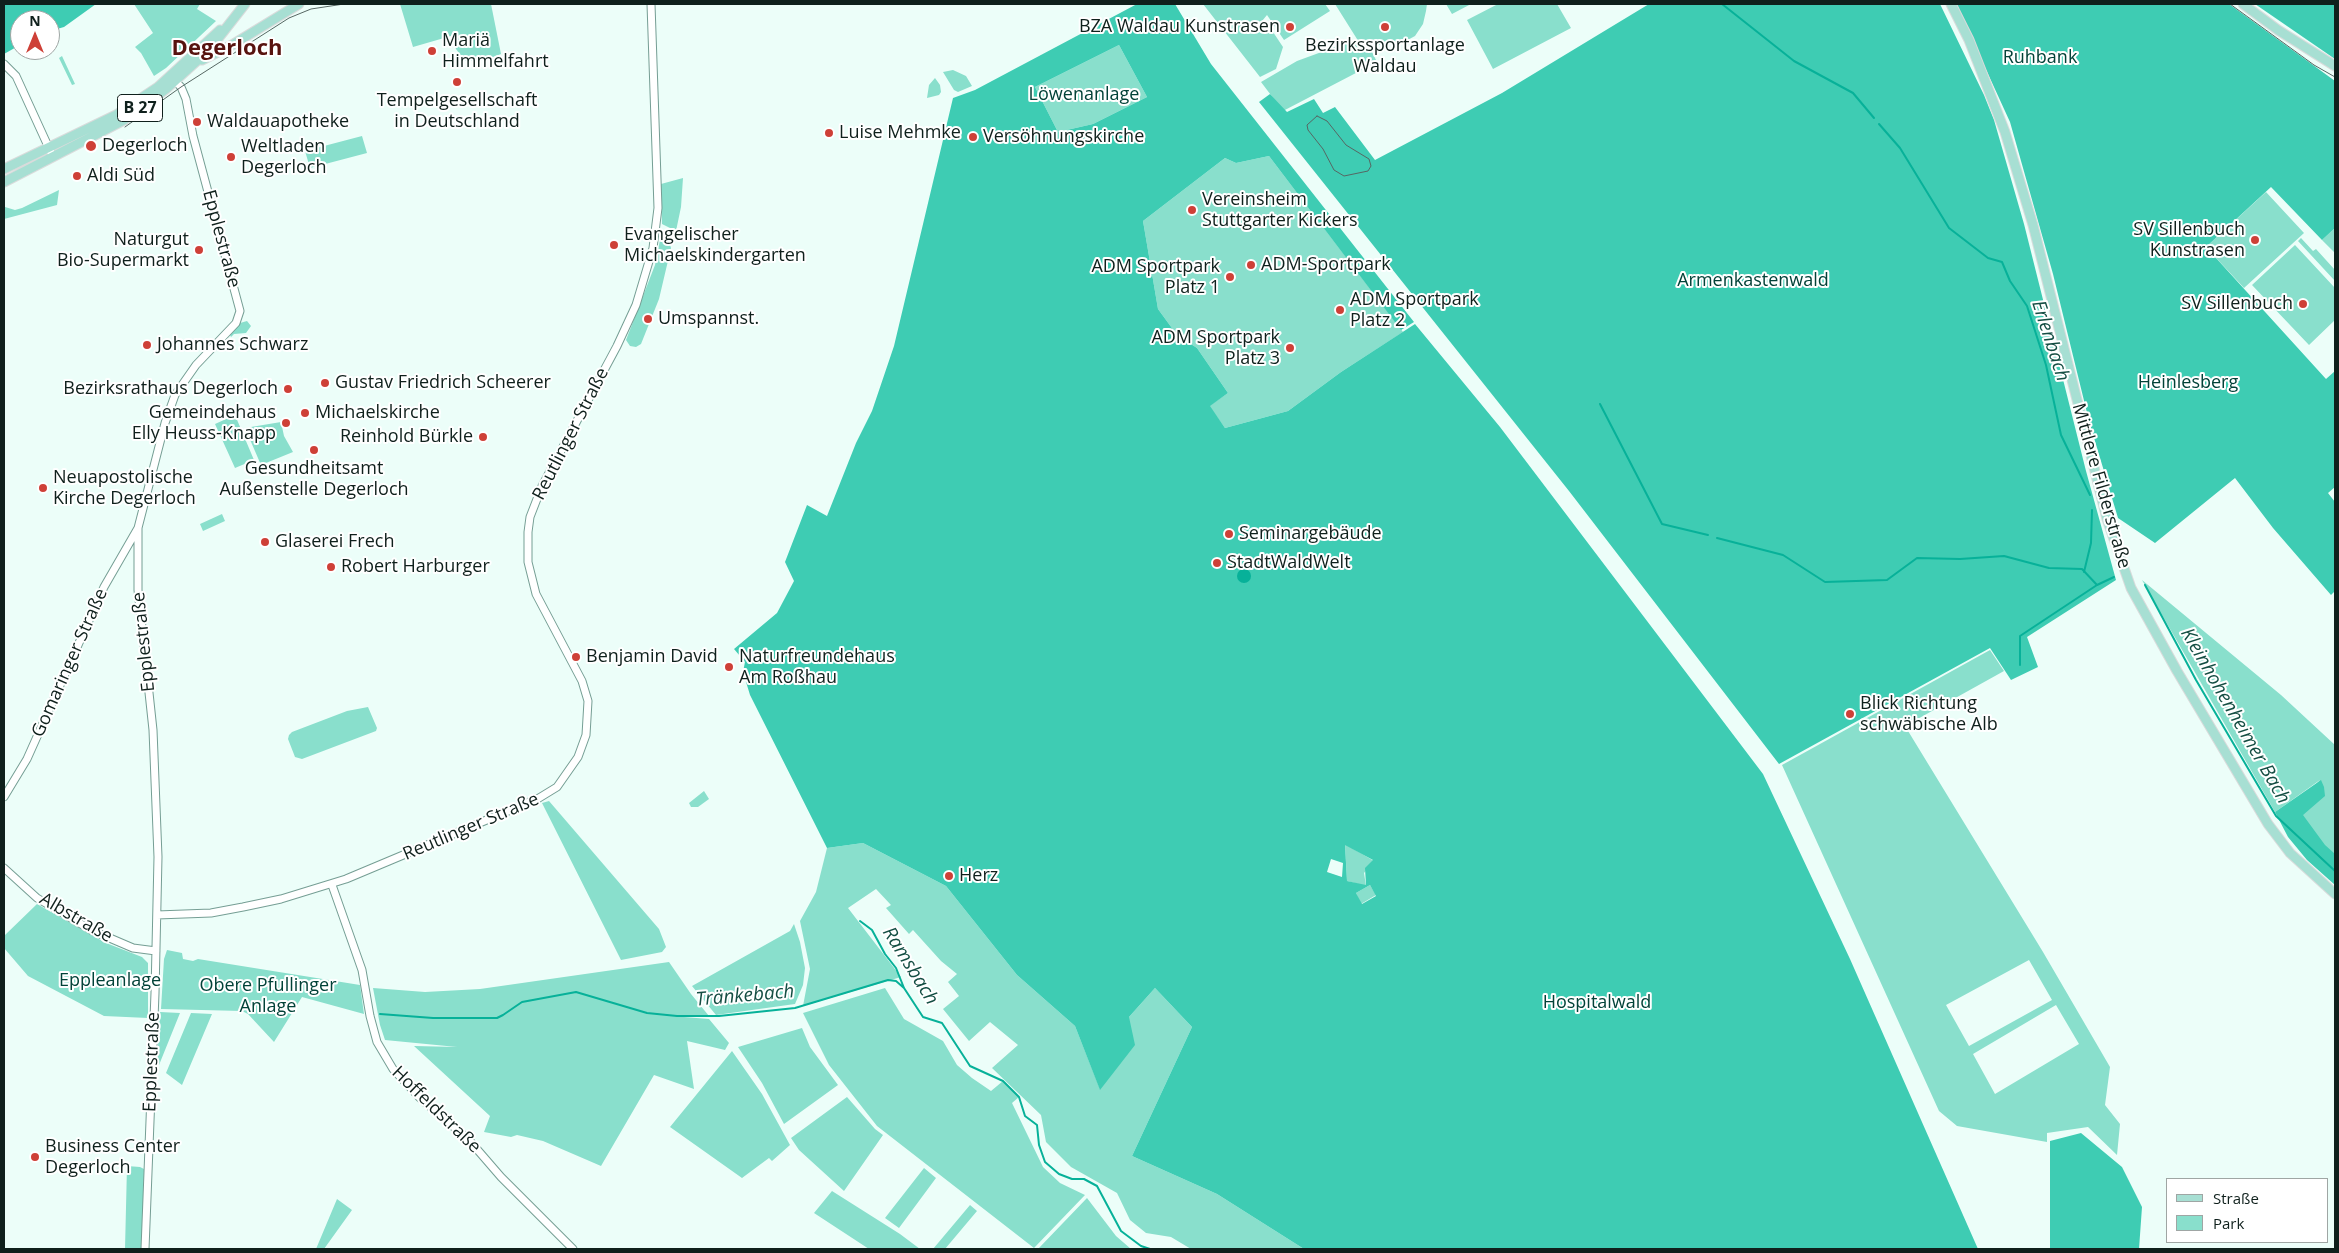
<!DOCTYPE html>
<meta charset="utf-8">
<style>
body{margin:0}
#map{position:relative;width:2339px;height:1253px;overflow:hidden;background:#ecfef9;font-family:"Open Sans",sans-serif}
canvas{display:block}
.frame{position:absolute;inset:0;border:5px solid #0f201c;pointer-events:none}
.legend{position:absolute;left:2166px;top:1178px;width:162px;height:65px;box-sizing:border-box;background:#fff;border:1px solid #9fa6a4;margin:0;padding:6px 9px;list-style:none;font-size:15px;color:#0f201c}
.legend li{display:flex;align-items:center;gap:10px;height:25px}
.legend b{width:25px;border:1px solid #9fa6a4}
.north{position:absolute;left:10px;top:10px;width:50px;height:50px;box-sizing:border-box;background:#fff;border:1px solid #9fa6a4;border-radius:50%;rotate:0deg;font-size:14px;font-weight:700;line-height:20px;text-align:center;color:#0f201c}
.north::after{content:'';display:block;margin:auto;width:18px;height:22px;background:#ce4037;clip-path:polygon(50% 0,100% 100%,50% 72%,0 100%)}
</style>
<div id="map">
<canvas width="2339" height="1253"></canvas>
<div class="frame"></div>
<ul class="legend">
<li><b style="height:6px;background:#a7dfd3"></b>Straße</li>
<li><b style="height:14px;background:#89dfcc"></b>Park</li>
</ul>
<div class="north">N</div>
</div>
<script>
const g = document.querySelector('canvas').getContext('2d');
g.lineJoin = 'round';
function fillPath(path, color) { g.fillStyle = color; g.fill(path, 'evenodd'); }
const shape = rows => new Path2D(rows.map(r => 'M' + r).join(''));
function stroke(path, color, width, dash) { g.strokeStyle = color; g.lineWidth = width; g.lineCap = dash ? 'butt' : 'round'; g.setLineDash(dash || []); g.stroke(path); }
function label(font, color, halo, rows, align = 'center') {
  g.font = font + ' "Open Sans",sans-serif'; g.lineWidth = 4; g.setLineDash([]); g.textBaseline = 'middle'; g.strokeStyle = halo; g.fillStyle = color; for (const [text, x, y, turn = 0] of rows) {
    g.save(); g.translate(x, y); g.rotate((+turn || 0) * Math.PI / 180); g.textAlign = isNaN(turn) ? turn : align; if (halo) g.strokeText(text, 0, 0); g.fillText(text, 0, 0); g.restore();
  }
}
fillPath(shape([
 [134,4,200,4,197,9,216,21,166,68,154,76,141,53,135,47,153,33],
 [400,4,491,4,501,54,485,60,465,61,456,49,451,36,413,47],
 [1203,4,1325,4,1330,11,1284,40,1267,15,1262,21,1266,27,1262,29,1264,33,1273,32,1283,47,1276,69,1260,77],
 [1335,4,1427,4,1426,11,1423,24,1415,36,1402,43,1381,44,1371,50,1377,62,1283,111,1261,82,1297,61,1357,39],
 [1446,4,1471,4,1452,14],
 [1498,4,1557,4,1571,28,1493,69,1467,20],
 [1119,45,1147,97,1093,124,1058,132,1035,87],
 [62,56,75,84,72,85,59,58],
 [953,70,966,76,972,86,958,92,954,90,943,72],
 [935,78,940,85,941,92,939,95,927,98,929,85],
 [362,136,367,153,310,168,305,151],
 [1269,156,1403,332,1341,372,1288,411,1225,428,1209,406,1228,393,1197,348,1177,335,1158,309,1143,221,1225,158,1236,163],
 [683,178,681,207,676,231,662,224,661,184],
 [59,190,57,205,4,219,5,207,15,210,22,208],
 [2266,192,2304,233,2244,288,2206,247],
 [2335,228,2335,253,2322,240],
 [661,235,668,238,671,248,659,299,641,344,636,347,630,346,626,340,655,265],
 [2301,238,2313,251,2316,249,2335,270,2335,281,2298,241],
 [2295,245,2335,288,2335,320,2309,345,2252,285],
 [247,321,251,326,246,333,234,334,231,337,230,335,240,323],
 [235,415,254,460,235,468,215,424],
 [281,422,284,436,293,452,261,465,245,428],
 [222,514,225,521,203,531,200,524],
 [2142,580,2281,695,2335,745,2335,884,2282,821,2320,780,2275,812],
 [1990,650,2004,671,1905,726,2043,952,2110,1067,2105,1105,2120,1124,2117,1155,2088,1127,2047,1133,2047,1142,1957,1126,1939,1111,1782,765],
 [2029,960,2052,1000,1969,1046,1946,1005],
 [2056,1005,2079,1044,1995,1094,1973,1054],
 [368,707,377,728,376,731,302,759,295,757,288,739,289,735,292,732,347,711],
 [704,791,709,799,698,807,691,807,689,803],
 [549,801,659,929,666,947,662,952,621,960,542,803],
 [863,843,946,886,1017,975,1075,1026,1100,1089,1129,1017,1155,988,1192,1027,1132,1156,1217,1194,1304,1249,1191,1249,1171,1237,1146,1233,1130,1220,1117,1193,1071,1167,1046,1142,1041,1115,992,1068,1018,1045,990,1022,969,1041,943,1009,959,996,948,982,957,974,941,961,913,930,909,934,886,908,891,905,876,889,848,908,901,977,803,1006,810,969,800,921,816,892,827,848],
 [1345,844,1374,861,1364,873,1366,886,1347,881],
 [1370,885,1376,895,1361,904,1356,893],
 [37,904,106,943,142,957,148,963,148,1018,104,1016,28,976,4,948,4,936],
 [794,924,800,942,805,968,803,985,795,1004,716,1015,692,986,790,931],
 [167,950,182,953,183,959,193,961,198,959,360,985,364,1014,302,997,274,1042,248,1014,242,1011,161,1009,164,959],
 [669,962,691,994,709,1016,684,1017,709,1019,729,1043,725,1050,687,1041,694,1089,654,1075,601,1166,543,1141,517,1135,511,1137,484,1132,490,1116,414,1046,457,1047,385,1040,380,1025,373,988,425,992,480,989],
 [885,988,904,1019,943,1041,957,1065,972,1078,991,1091,1003,1081,1019,1097,1012,1103,1043,1167,1060,1183,1085,1195,1034,1248,877,1126,829,1065,803,1013],
 [160,1012,180,1013,159,1065,157,1063],
 [191,1013,212,1014,182,1085,166,1073],
 [802,1028,810,1047,838,1085,784,1124,762,1083,738,1047],
 [732,1051,762,1094,790,1145,772,1161,769,1158,742,1178,670,1127],
 [847,1097,875,1129,883,1135,844,1191,799,1150,791,1138],
 [127,1166,140,1167,144,1169,142,1249,125,1249],
 [924,1168,936,1178,899,1228,885,1218],
 [832,1191,900,1234,920,1249,869,1249,814,1213],
 [1087,1198,1116,1236,1131,1249,1038,1249],
 [337,1199,352,1210,324,1249,316,1249],
 [970,1205,977,1211,945,1249,933,1249]
]), '#89dfcc');
fillPath(shape([
 [4,4,96,4,64,27,50,31,50,20,20,20,20,45,4,54],
 [1137,4,1175,4,1211,64,1414,322,1401,330,1269,156,1236,163,1225,158,1143,221,1158,309,1177,335,1197,348,1228,393,1210,406,1225,428,1288,411,1341,372,1415,324,1500,427,1763,774,1850,959,1978,1249,1304,1249,1217,1194,1132,1156,1192,1027,1155,988,1129,1017,1135,1045,1100,1090,1075,1026,1017,975,946,886,863,843,827,848,750,695,743,672,745,662,734,649,777,613,794,581,785,562,807,505,827,516,856,443,872,411,894,346,953,98,975,90],
 [1119,45,1147,97,1093,124,1058,132,1035,87],
 [1345,845,1373,860,1365,868,1366,885,1347,881],
 [1331,859,1343,863,1342,877,1327,872],
 [1370,885,1376,896,1362,904,1356,893],
 [1649,4,1940,4,1984,95,1994,120,2024,224,2086,471,2116,580,2027,637,2038,667,2011,680,1990,648,1779,764,1569,491,1259,102,1270,94,1287,112,1314,99,1323,113,1335,107,1375,160,1502,93],
 [1956,4,2229,4,2335,81,2335,228,2322,240,2271,187,2206,247,2326,379,2335,371,2335,487,2328,493,2335,502,2335,591,2331,595,2273,528,2235,478,2155,543,2118,518,2089,421,2053,274,2010,122],
 [2255,4,2335,4,2335,59],
 [2321,780,2324,787,2325,796,2303,815,2325,845,2335,854,2335,885,2307,860,2288,837,2275,812],
 [2081,1133,2122,1167,2142,1207,2139,1249,2050,1249,2050,1141]
]), '#3eccb3');
fillPath(shape([
 '1237 576a7 7 0 1 1 14 0a7 7 0 1 1-14 0Z'
]), '#07b199');
stroke(shape([
 [1722,4,1794,61,1853,93,1874,118],
 [1879,124,1900,148,1949,228,1988,258,2002,262,2010,281,2027,306,2046,365,2061,435,2090,495],
 [1600,404,1662,524,1708,535],
 [1717,538,1783,555,1825,582,1887,580,1917,558,1960,559,2004,556,2049,568,2082,569,2097,585,2114,577],
 [2084,572,2091,543,2092,510],
 [2145,585,2196,680,2276,816,2335,871],
 [2020,665,2020,636,2097,585],
 [860,921,872,930,885,954,896,968,904,988,923,1017,942,1023,970,1066,1003,1081,1019,1097,1025,1116,1037,1125,1039,1145,1045,1162,1059,1174,1072,1179,1084,1179,1097,1186,1121,1231,1141,1246,1150,1249],
 [380,1014,433,1018,497,1018,503,1015,522,1002,576,992,647,1013,677,1016,719,1016,795,1008,888,980,896,981,904,988]
]), '#07b199', 2);
const minor = shape([
 [4,64,16,76,53,157],
 [4,797,27,759,104,587,138,528],
 [4,868,37,898,91,930,133,948,156,951],
 [332,885,362,970,370,1016,377,1042,393,1069,419,1097,469,1140,501,1177,573,1249],
 [157,915,211,913,243,907,281,899,346,879,539,798,557,787,578,757,586,735,588,701,582,681,536,594,528,562,528,532,530,517,542,486,617,346,636,305,653,248,658,208,651,4],
 [145,1249,155,993,158,857,153,730,138,590,138,528,165,423,175,395,196,365,236,323,240,311,193,136,186,99,181,87,171,77]
]);
const major = shape([
 [1951,4,1969,40,2005,132,2033,225,2107,519,2131,588,2177,671,2268,824,2290,853,2335,894],
 [2243,4,2278,30,2335,66],
 [202,60,232,45,299,4],
 [4,169,116,115,158,87,220,30],
 [4,182,124,120,166,89,209,50,245,4]
]);
stroke(minor, '#759e94', 9);
stroke(major, '#d9dbdb', 11);
stroke(minor, '#fff', 7);
stroke(major, '#a7dfd3', 9);
stroke(shape([
 [2230,4,2314,65,2335,77],
 [1317,116,1327,121,1346,145,1369,159,1371,166,1368,171,1344,176,1334,170,1323,149,1308,130,1307,125,1317,116],
 [125,127,181,87,289,18,311,9,344,4]
]), '#566763', 1);
for (const [x, y, r, color] of [
 [1290,27,5,"#ce4037"],
 [1385,27,5,"#ce4037"],
 [432,51,5,"#ce4037"],
 [457,82,5,"#ce4037"],
 [197,122,5,"#ce4037"],
 [829,133,5,"#ce4037"],
 [973,137,5,"#ce4037"],
 [91,146,6,"#ce4037"],
 [231,157,5,"#ce4037"],
 [77,176,5,"#ce4037"],
 [1192,210,5,"#ce4037"],
 [2255,240,5,"#ce4037"],
 [614,245,5,"#ce4037"],
 [199,250,5,"#ce4037"],
 [1251,265,5,"#ce4037"],
 [1230,277,5,"#ce4037"],
 [2303,304,5,"#ce4037"],
 [1340,310,5,"#ce4037"],
 [648,319,5,"#ce4037"],
 [147,345,5,"#ce4037"],
 [1290,348,5,"#ce4037"],
 [325,383,5,"#ce4037"],
 [288,389,5,"#ce4037"],
 [305,413,5,"#ce4037"],
 [286,423,5,"#ce4037"],
 [483,437,5,"#ce4037"],
 [314,450,5,"#ce4037"],
 [43,488,5,"#ce4037"],
 [1229,534,5,"#ce4037"],
 [265,542,5,"#ce4037"],
 [1217,563,5,"#ce4037"],
 [331,567,5,"#ce4037"],
 [576,657,5,"#ce4037"],
 [729,667,5,"#ce4037"],
 [1850,714,5,"#ce4037"],
 [949,876,5,"#ce4037"],
 [35,1157,5,"#ce4037"]
]) { const dot = new Path2D(); dot.arc(x, y, r, 0, 2 * Math.PI); g.fillStyle = color; g.fill(dot); stroke(dot, '#fff', 2); }
for (const [x, y, w] of [
 [140,108,45]
]) { const box = new Path2D(); box.roundRect(x - w / 2, y - 13.5, w, 27, 4); g.fillStyle = '#fff'; g.fill(box); stroke(box, '#0f201c', 1); }
label('bold 16px', '#0f201c', null, [
 ["B 27",140,108]
]);
label('18px', '#0f201c', '#fff', [
 ["BZA Waldau Kunstrasen",1280,27,"right"],
 ["Mariä",442,41],
 ["Himmelfahrt",442,62],
 ["Bezirkssportanlage",1385,46,"center"],
 ["Waldau",1385,67,"center"],
 ["Tempelgesellschaft",457,101,"center"],
 ["in Deutschland",457,122,"center"],
 ["Waldauapotheke",207,122],
 ["Luise Mehmke",839,133],
 ["Versöhnungskirche",983,137],
 ["Degerloch",102,146],
 ["Weltladen",241,147],
 ["Degerloch",241,168],
 ["Aldi Süd",87,176],
 ["Vereinsheim",1202,200],
 ["Stuttgarter Kickers",1202,221],
 ["SV Sillenbuch",2245,230,"right"],
 ["Kunstrasen",2245,251,"right"],
 ["Evangelischer",624,235],
 ["Michaelskindergarten",624,256],
 ["Naturgut",189,240,"right"],
 ["Bio-Supermarkt",189,261,"right"],
 ["ADM-Sportpark",1261,265],
 ["ADM Sportpark",1220,267,"right"],
 ["Platz 1",1220,288,"right"],
 ["ADM Sportpark",1350,300],
 ["Platz 2",1350,321],
 ["SV Sillenbuch",2293,304,"right"],
 ["Umspannst.",658,319],
 ["ADM Sportpark",1280,338,"right"],
 ["Platz 3",1280,359,"right"],
 ["Johannes Schwarz",157,345],
 ["Gustav Friedrich Scheerer",335,383],
 ["Bezirksrathaus Degerloch",278,389,"right"],
 ["Gemeindehaus",276,413,"right"],
 ["Elly Heuss-Knapp",276,434,"right"],
 ["Michaelskirche",315,413],
 ["Reinhold Bürkle",473,437,"right"],
 ["Gesundheitsamt",314,469,"center"],
 ["Außenstelle Degerloch",314,490,"center"],
 ["Neuapostolische",53,478],
 ["Kirche Degerloch",53,499],
 ["Seminargebäude",1239,534],
 ["Glaserei Frech",275,542],
 ["StadtWaldWelt",1227,563],
 ["Robert Harburger",341,567],
 ["Benjamin David",586,657],
 ["Naturfreundehaus",739,657],
 ["Am Roßhau",739,678],
 ["Blick Richtung",1860,704],
 ["schwäbische Alb",1860,725],
 ["Herz",959,876],
 ["Business Center",45,1147],
 ["Degerloch",45,1168]
], 'left');
label('18px', '#024238', '#fff', [
 ["Ruhbank",2040,58],
 ["Löwenanlage",1084,95],
 ["Armenkastenwald",1753,281],
 ["Heinlesberg",2188,383],
 ["Eppleanlage",110,981],
 ["Obere Pfullinger",268,986],
 ["Anlage",268,1007],
 ["Hospitalwald",1597,1003]
]);
label('18px', '#0f201c', '#fff', [
 ["Epplestraße",221,239,75],
 ["Reutlinger Straße",571,434,-63],
 ["Mittlere Filderstraße",2101,486,74],
 ["Epplestraße",144,642,-96],
 ["Gomaringer Straße",70,663,-66],
 ["Reutlinger Straße",471,827,-23],
 ["Albstraße",76,918,30],
 ["Epplestraße",152,1062,-88],
 ["Hoffeldstraße",436,1110,44]
]);
label('italic 19px', '#144e43', '#fff', [
 ["Erlenbach",2050,341,72],
 ["Kleinhohenheimer Bach",2235,716,60],
 ["Ramsbach",910,966,58],
 ["Tränkebach",745,996,-5]
]);
label('bold 22px', '#57130f', '#fff', [
 ["Degerloch",227,49]
]);
</script>
